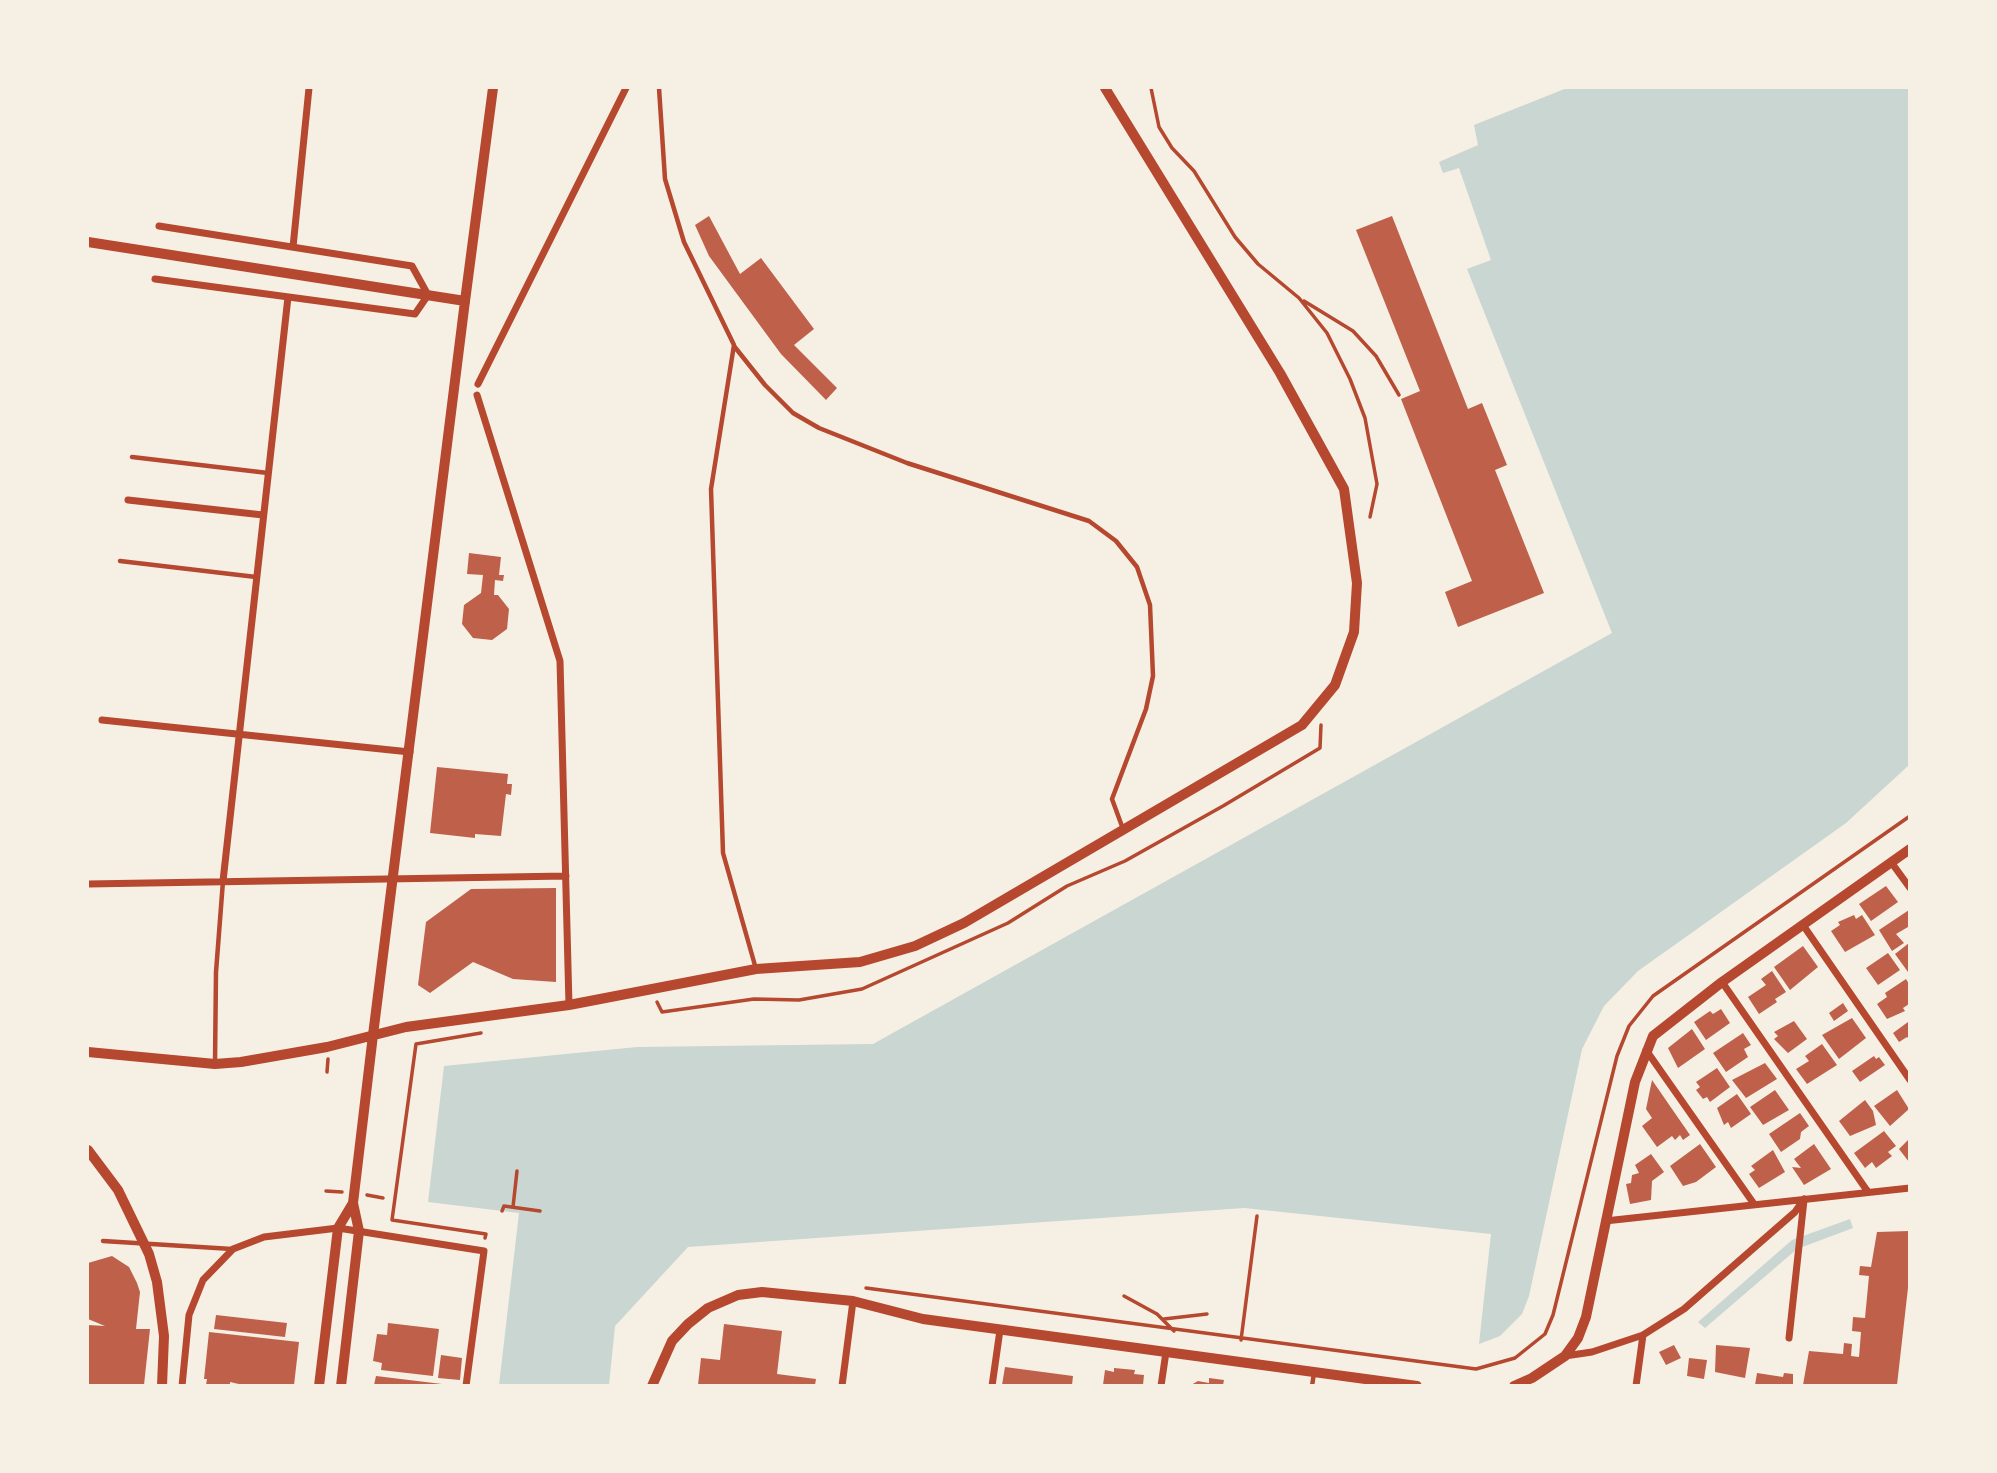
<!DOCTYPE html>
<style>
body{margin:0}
#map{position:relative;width:1997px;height:1473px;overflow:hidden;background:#f6efe4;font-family:Inter,sans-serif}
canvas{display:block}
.frame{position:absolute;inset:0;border:89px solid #f6efe4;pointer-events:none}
</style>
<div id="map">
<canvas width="1997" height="1473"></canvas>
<div class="frame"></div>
</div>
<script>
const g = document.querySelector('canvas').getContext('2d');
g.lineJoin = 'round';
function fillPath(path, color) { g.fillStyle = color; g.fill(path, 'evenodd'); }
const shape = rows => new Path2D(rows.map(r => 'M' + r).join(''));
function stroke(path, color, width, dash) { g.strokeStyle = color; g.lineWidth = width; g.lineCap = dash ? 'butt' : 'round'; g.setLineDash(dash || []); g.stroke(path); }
fillPath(shape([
 [1567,88,1909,88,1909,765,1846,823,1638,971,1604,1006,1582,1049,1529,1296,1522,1314,1500,1336,1479,1344,1491,1234,1244,1208,688,1247,615,1326,609,1385,499,1385,519,1213,428,1202,444,1066,637,1047,873,1044,1612,633,1467,269,1491,260,1459,168,1443,173,1439,162,1478,145,1474,125],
 [1850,1219,1853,1228,1797,1249,1705,1328,1698,1322,1792,1240]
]), '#c9d6d2');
fillPath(shape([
 [709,216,740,274,761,258,814,329,794,345,837,388,826,400,781,354,709,256,695,225],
 [1392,216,1468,409,1482,403,1507,465,1495,470,1544,593,1458,627,1445,592,1472,581,1401,399,1420,391,1356,230],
 [469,553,501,557,499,575,504,575,503,581,495,580,494,595,498,595,509,609,507,629,492,640,473,638,462,624,464,605,481,593,483,575,467,574],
 [437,767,508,774,507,784,512,784,511,795,506,794,501,836,475,834,475,838,430,833],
 [1886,886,1898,902,1871,921,1859,904],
 [556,888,556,982,513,979,473,962,430,993,418,985,426,922,471,889],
 [1909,910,1908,927,1896,934,1904,943,1892,951,1879,930],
 [1854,915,1856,919,1862,915,1875,935,1845,952,1831,931,1840,925,1838,922],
 [1909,943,1909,971,1908,972,1895,954],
 [1803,946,1818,967,1790,990,1774,967],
 [1888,953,1900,970,1878,985,1866,968],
 [1772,971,1786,992,1775,999,1777,1002,1759,1014,1748,997,1766,985,1761,979],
 [1906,979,1909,984,1909,1004,1903,1008,1905,1011,1887,1019,1877,1004,1887,997,1885,993],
 [1843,1003,1848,1011,1834,1021,1829,1013],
 [1721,1009,1730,1023,1706,1040,1694,1022,1710,1011,1713,1014],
 [1852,1018,1866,1038,1839,1059,1822,1035],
 [1794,1021,1807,1039,1788,1053,1774,1039,1778,1036,1774,1032],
 [1908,1022,1909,1039,1907,1037,1899,1042,1893,1033],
 [1692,1029,1705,1049,1678,1068,1668,1048],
 [1743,1033,1751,1045,1744,1049,1748,1057,1726,1072,1713,1053],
 [1822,1044,1837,1065,1807,1084,1796,1069,1809,1061,1805,1056],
 [1874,1056,1876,1059,1879,1057,1885,1065,1860,1082,1852,1071],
 [1765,1063,1777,1079,1746,1098,1732,1080],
 [1717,1068,1730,1087,1710,1102,1707,1097,1703,1099,1696,1090,1700,1087,1696,1082],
 [1652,1080,1690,1135,1683,1140,1680,1135,1675,1140,1672,1136,1657,1147,1642,1126,1652,1118,1646,1109],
 [1775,1090,1789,1110,1763,1125,1750,1107],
 [1897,1090,1909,1109,1890,1126,1874,1106],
 [1737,1094,1751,1114,1731,1128,1728,1122,1724,1125,1717,1108],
 [1865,1100,1873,1111,1876,1125,1850,1136,1839,1121],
 [1800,1113,1809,1126,1801,1132,1800,1139,1781,1152,1769,1134],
 [1884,1131,1896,1146,1888,1152,1892,1156,1876,1168,1872,1162,1865,1168,1854,1153],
 [1909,1139,1909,1162,1899,1149],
 [1700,1144,1716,1167,1696,1182,1683,1186,1670,1166],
 [1814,1144,1831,1169,1804,1185,1792,1167,1801,1168,1794,1159],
 [1773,1150,1785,1172,1759,1188,1749,1174,1755,1170,1751,1166],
 [1651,1154,1664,1172,1652,1181,1651,1200,1630,1204,1626,1184,1631,1183,1632,1175,1639,1173,1635,1165],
 [1909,1231,1909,1279,1897,1385,1803,1385,1809,1351,1843,1354,1844,1343,1852,1344,1851,1356,1859,1357,1861,1332,1852,1331,1853,1317,1865,1318,1869,1276,1859,1275,1860,1266,1871,1267,1877,1232],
 [112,1256,129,1267,137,1283,140,1292,136,1329,150,1329,144,1385,88,1385,88,1325,105,1326,88,1319,88,1263],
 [216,1315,287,1323,285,1337,214,1329],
 [388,1323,439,1329,433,1376,381,1370,382,1363,373,1361,377,1334,387,1335],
 [724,1324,782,1331,777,1374,816,1379,815,1385,698,1385,701,1358,720,1360],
 [209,1332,299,1342,294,1385,243,1385,230,1382,230,1385,206,1385,207,1379,204,1379],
 [1674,1345,1681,1358,1666,1365,1659,1352],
 [1716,1345,1750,1348,1745,1378,1715,1372],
 [441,1355,462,1358,460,1380,438,1378],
 [1689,1358,1707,1360,1704,1379,1687,1376],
 [1005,1367,1073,1376,1072,1385,1002,1385],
 [1114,1368,1135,1370,1134,1374,1144,1375,1143,1385,1103,1385,1105,1370,1114,1372],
 [1757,1373,1783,1377,1784,1373,1793,1374,1793,1385,1755,1385],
 [376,1376,442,1384,442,1385,374,1385],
 [1209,1378,1224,1380,1223,1385,1191,1385,1198,1381,1209,1383]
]), '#bf614a');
stroke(shape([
 [1151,88,1159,127,1172,148,1194,171,1235,237,1258,264,1299,298,1327,333,1350,379,1365,418,1377,484,1370,517],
 [1304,301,1353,331,1376,356,1399,395],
 [657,1002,662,1012,754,999,799,1000,862,989,1008,923,1067,886,1125,861,1223,806,1320,748,1321,725],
 [481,1033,416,1044,392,1220,486,1234,485,1238],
 [327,1072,328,1059],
 [326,1191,342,1192],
 [367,1195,383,1198],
 [513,1207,517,1171],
 [502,1211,504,1206,540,1211],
 [866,1288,1476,1369,1515,1358,1545,1334,1553,1315,1617,1056,1629,1026,1653,996,1910,816],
 [1124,1296,1157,1314,1174,1331],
 [1164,1319,1207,1314],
 [1241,1340,1257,1216]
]), '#b5482f', 3.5);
stroke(shape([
 [659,88,665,179,684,242,734,345,711,489,723,853,756,969],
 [734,346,765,385,793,413,819,428,907,463,1089,521,1116,541,1137,567,1150,605,1153,676,1146,709,1112,799,1123,829],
 [132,457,268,473],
 [120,561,256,577],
 [215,1063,216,972,223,881],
 [103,1241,232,1249],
 [1312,1386,1314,1373]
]), '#b5482f', 4.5);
stroke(shape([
 [293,247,309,88],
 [155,279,415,314,428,295,412,266,159,226],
 [478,384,626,88],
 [477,395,560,661,569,1005],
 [128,500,263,515],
 [102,720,410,752],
 [1891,862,1910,888],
 [223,881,288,297],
 [88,884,566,876],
 [1803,925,1910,1080],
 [1722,982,1868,1192],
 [1646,1050,1754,1204],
 [1605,1221,1910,1188],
 [1789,1338,1804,1200],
 [1565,1356,1592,1352,1643,1335,1684,1309,1795,1212,1804,1199],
 [182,1386,189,1315,203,1280,233,1249,264,1237,338,1228,484,1251,466,1386],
 [842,1386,853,1301],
 [992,1386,1000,1330],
 [1161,1386,1166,1352],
 [1636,1386,1643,1335]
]), '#b5482f', 7);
stroke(shape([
 [465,301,493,88],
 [88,1052,215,1064,241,1062,327,1047,406,1027,569,1005,756,969,860,962,915,946,964,923,1302,725,1335,685,1354,632,1357,583,1344,489,1280,373,1105,88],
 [88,1150,118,1190,149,1254,157,1282,164,1336,162,1386],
 [319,1386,338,1228,353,1203],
 [341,1386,359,1231,353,1203,373,1035],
 [652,1386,672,1341,688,1324,708,1308,738,1295,762,1292,853,1301,923,1319,1417,1386],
 [1514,1386,1532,1378,1565,1356,1578,1338,1586,1317,1635,1082,1653,1036,1722,982,1910,849]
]), '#b5482f', 10);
stroke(shape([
 [88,242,465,301,373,1035]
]), '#b5482f', 10);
</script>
